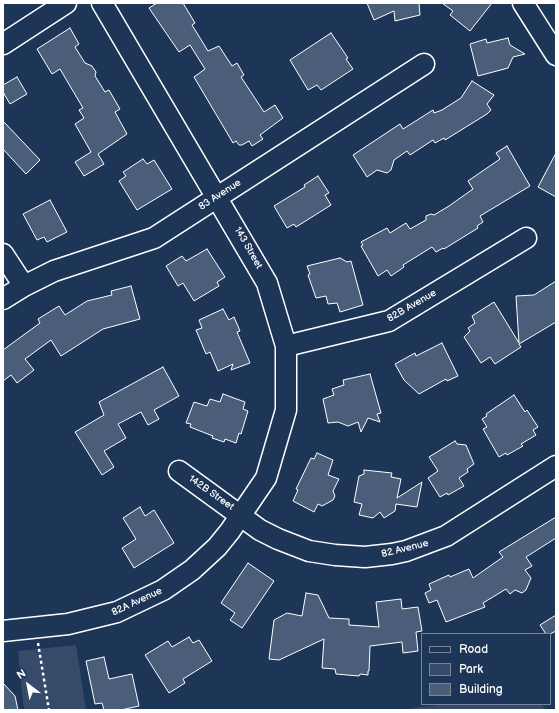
<!DOCTYPE html>
<style>
body{margin:0}
#map{position:relative;width:559px;height:713px;overflow:hidden;background:#1d3557;font-family:"Balsamiq Sans",sans-serif}
canvas{display:block}
.frame{position:absolute;inset:0;border:4px solid #fff;pointer-events:none}
.legend{position:absolute;left:421px;top:633px;width:130px;height:72px;box-sizing:border-box;background:#1d3557;border:1px solid #77869a;margin:0;padding:5px 7px;list-style:none;font-size:12px;color:#fff}
.legend li{display:flex;align-items:center;gap:8px;height:20px}
.legend b{width:20px;border:1px solid #77869a}
.north{position:absolute;left:8px;top:665px;width:40px;height:40px;-webkit-text-stroke:3px #1d3557;paint-order:stroke;rotate:328deg;font-size:11px;font-weight:700;line-height:16px;text-align:center;color:#fff}
.north::after{content:'';display:block;margin:auto;width:14px;height:18px;background:#fff;clip-path:polygon(50% 0,100% 100%,50% 72%,0 100%)}
</style>
<div id="map">
<canvas width="559" height="713"></canvas>
<div class="frame"></div>
<ul class="legend">
<li><b style="height:5px;background:#1d3557"></b>Road</li>
<li><b style="height:11px;background:#364b69"></b>Park</li>
<li><b style="height:11px;background:#4a5d79"></b>Building</li>
</ul>
<div class="north">N</div>
</div>
<script>
const g = document.querySelector('canvas').getContext('2d');
g.lineJoin = 'round';
function fillPath(path, color) { g.fillStyle = color; g.fill(path, 'evenodd'); }
const shape = rows => new Path2D(rows.map(r => 'M' + r).join(''));
function stroke(path, color, width, dash) { g.strokeStyle = color; g.lineWidth = width; g.lineCap = dash ? 'butt' : 'round'; g.setLineDash(dash || []); g.stroke(path); }
function label(font, color, halo, rows, align = 'center') {
  g.font = font + ' "Balsamiq Sans",sans-serif'; g.lineWidth = 4; g.setLineDash([]); g.textBaseline = 'middle'; g.strokeStyle = halo; g.fillStyle = color; for (const [text, x, y, turn = 0] of rows) {
    g.save(); g.translate(x, y); g.rotate((+turn || 0) * Math.PI / 180); g.textAlign = isNaN(turn) ? turn : align; if (halo) g.strokeText(text, 0, 0); g.fillText(text, 0, 0); g.restore();
  }
}
fillPath(shape([
 [76,645,86,710,24,710,18,651],
 [450,704,541,704,546,710,410,710,413,708]
]), '#364b69');
const building = shape([
 [157,3,183,3,195,23,192,25,208,51,219,46,232,66,237,63,244,75,241,77,264,112,275,105,283,118,260,135,263,139,252,146,249,141,242,145,239,145,236,141,233,143,194,77,205,69,190,45,179,52,149,8,157,3],
 [367,3,419,3,420,15,395,21,394,11,374,20,367,3],
 [442,3,492,3,470,31,450,15,453,11,442,3],
 [70,28,79,44,75,47,85,63,92,66,96,72,95,76,105,92,109,90,120,109,115,112,127,134,98,154,104,164,84,176,75,162,91,152,75,124,84,118,79,110,83,108,60,69,52,74,37,49,70,28],
 [331,33,348,58,346,59,353,69,321,90,317,85,308,90,290,60,331,33],
 [508,38,510,45,525,54,513,57,508,68,478,76,470,44,486,39,487,43,508,38],
 [17,77,27,94,10,104,3,92,3,85,17,77],
 [472,81,494,95,487,104,491,110,487,114,445,140,444,138,435,143,433,140,410,155,407,151,394,160,391,170,387,173,377,170,367,177,353,155,400,124,403,129,433,110,434,113,442,110,461,98,472,81],
 [3,121,40,160,26,174,3,149,3,121],
 [507,146,530,186,480,216,483,222,477,226,478,228,444,249,443,248,436,252,432,247,403,265,404,267,391,276,387,270,378,276,361,246,363,245,361,242,387,228,390,233,406,223,410,229,426,220,426,216,431,214,434,215,449,206,473,189,468,181,500,159,496,153,507,146],
 [556,153,556,197,538,187,556,153],
 [143,159,147,164,154,160,172,189,137,210,119,181,126,176,123,172,143,159],
 [318,176,329,193,325,195,331,205,296,227,294,224,287,228,274,206,305,187,304,185,318,176],
 [50,200,67,232,47,242,44,237,37,240,23,214,50,200],
 [207,249,225,277,217,282,219,286,194,301,183,283,178,286,166,266,182,256,186,261,207,249],
 [340,258,347,262,351,261,363,305,340,312,337,303,328,304,326,296,316,298,308,275,310,274,307,266,340,258],
 [556,281,556,322,519,344,521,347,495,364,490,357,481,363,464,337,470,331,468,328,475,323,472,316,494,302,519,343,516,296,534,295,556,281],
 [131,286,140,319,103,329,61,356,51,340,25,359,34,370,17,383,11,375,3,381,3,350,40,323,38,319,59,306,65,315,87,301,112,295,111,291,131,286],
 [223,309,229,320,234,317,240,331,237,332,250,363,231,370,233,364,218,371,210,352,206,354,196,330,202,328,199,320,223,309],
 [442,343,458,376,447,381,446,379,419,394,404,380,395,364,415,353,416,356,442,343],
 [163,367,179,396,154,410,159,419,148,425,141,412,118,424,126,438,104,451,114,467,102,475,75,432,104,415,99,402,163,367],
 [370,374,381,413,377,414,380,422,368,418,361,432,358,422,348,426,338,422,328,423,323,399,334,395,332,389,344,385,343,380,370,374],
 [223,394,245,402,243,409,248,411,241,434,239,433,236,443,225,439,224,442,212,438,213,436,190,427,191,424,186,423,194,402,207,406,210,399,220,402,223,394],
 [514,395,525,412,527,410,538,427,533,430,536,435,521,444,523,446,507,455,506,453,499,457,483,429,487,427,482,419,487,416,486,414,514,395],
 [455,441,457,444,466,445,474,464,467,469,468,472,459,478,464,486,448,495,447,493,440,497,428,478,438,471,429,457,455,441],
 [317,453,333,460,328,475,339,479,333,491,335,496,333,500,322,506,318,504,314,512,293,501,298,490,296,489,311,458,314,459,317,453],
 [364,470,392,473,391,477,401,479,397,498,422,482,417,507,396,504,395,511,384,518,380,512,373,518,359,515,362,504,354,502,359,476,364,474,364,470],
 [140,507,145,516,154,510,174,543,134,568,122,548,136,539,123,518,140,507],
 [556,517,556,538,526,557,532,566,525,570,531,578,526,590,522,593,515,590,510,594,506,589,483,603,485,607,446,622,437,600,429,603,425,593,431,590,429,584,449,575,450,577,469,569,473,578,503,557,499,552,556,517],
 [248,563,274,581,242,628,230,620,235,613,221,603,248,563],
 [306,593,318,595,329,618,349,619,349,625,379,627,376,602,401,599,402,609,418,607,422,631,416,632,418,651,403,653,402,642,370,646,369,671,368,671,368,675,360,674,359,676,336,674,335,669,322,668,324,639,279,660,269,659,274,620,287,613,302,616,306,593],
 [556,615,556,631,550,634,546,634,540,625,556,615],
 [189,637,193,643,199,640,212,661,183,679,185,683,169,693,145,655,168,641,172,647,189,637],
 [104,657,109,679,132,674,139,706,121,710,104,710,102,703,95,704,86,661,104,657],
 [3,683,15,696,18,710,3,710,3,683]
]);
fillPath(building, '#4a5d79');
stroke(building, '#fff', 1);
const minor = shape([
 [523,3,556,55],
 [3,44,66,3],
 [3,254,24,286],
 [3,299,24,286,54,271,154,238,424,64],
 [286,346,389,321,526,238],
 [179,471,260,530,278,539,309,551,335,555,365,557,392,554,406,551,446,536,556,466],
 [3,631,68,624,117,612,163,590,192,570,217,547,230,531,266,478,286,410,286,346,267,283,102,3]
]);
stroke(minor, '#fff', 23);
stroke(shape([
 [38,643,49,710]
]), '#fff', 2.5, [3, 3]);
stroke(minor, '#1d3557', 20);
label('10px', '#fff', '#1d3557', [
 ["83 Avenue",220,195,-33],
 ["143 Street",248,248,60],
 ["82B Avenue",412,306,-30],
 ["142B Street",211,493,35],
 ["82 Avenue",405,549,-14],
 ["82A Avenue",137,602,-25]
]);
</script>
